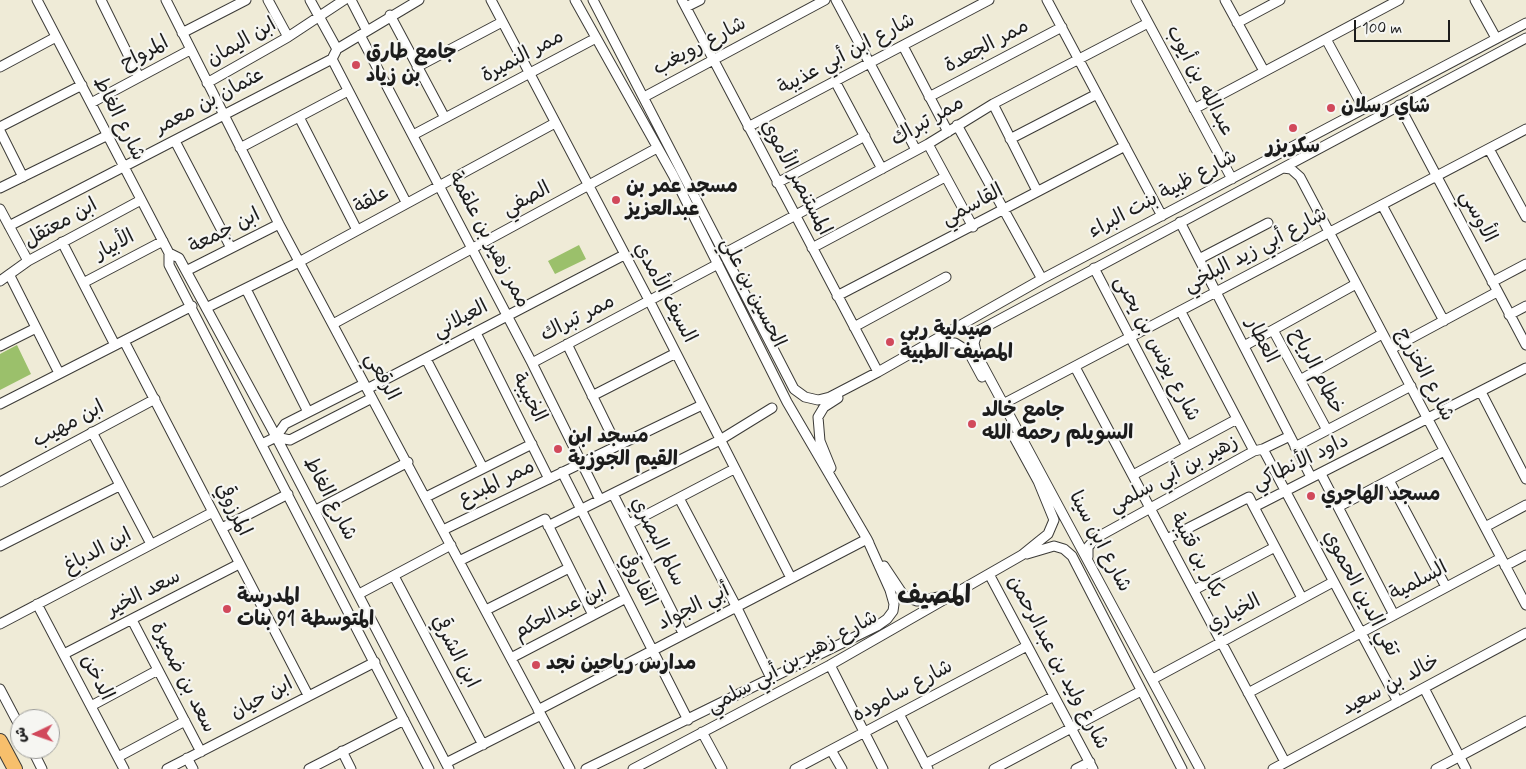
<!DOCTYPE html>
<meta charset="utf-8">
<style>
body{margin:0}
#map{position:relative;width:1526px;height:769px;overflow:hidden;background:#efebd7;font-family:Mynerve,"Playpen Sans Arabic",sans-serif}
canvas{display:block}
.north{position:absolute;left:10px;top:709px;width:50px;height:50px;box-sizing:border-box;background:#f6f6f2;border:1px solid #9f9f9c;border-radius:50%;rotate:267deg;font-size:14px;font-weight:700;line-height:20px;text-align:center;color:#1c1c1c}
.north::after{content:'';display:block;margin:auto;width:18px;height:22px;background:#d1495b;clip-path:polygon(50% 0,100% 100%,50% 72%,0 100%)}
.scale{position:absolute;left:1354px;top:20px;width:96px;height:22px;box-sizing:border-box;border:2px solid #1c1c1c;border-top:0;padding-left:6px;font-size:15px;line-height:18px;white-space:nowrap;color:#1c1c1c;-webkit-text-stroke:4px #f6f6f2;paint-order:stroke}
</style>
<div id="map">
<canvas width="1526" height="769"></canvas>
<div class="north">ش</div>
<div class="scale">100 m</div>
</div>
<script>
const g = document.querySelector('canvas').getContext('2d');
g.lineJoin = 'round';
function fillPath(path, color) { g.fillStyle = color; g.fill(path, 'evenodd'); }
const shape = rows => new Path2D(rows.map(r => 'M' + r).join(''));
function stroke(path, color, width, dash) { g.strokeStyle = color; g.lineWidth = width; g.lineCap = dash ? 'butt' : 'round'; g.setLineDash(dash || []); g.stroke(path); }
function label(font, color, halo, rows, align = 'center') {
  g.font = font + ' Mynerve,"Playpen Sans Arabic",sans-serif'; g.lineWidth = 4.5; g.setLineDash([]); g.textBaseline = 'middle'; g.strokeStyle = halo; g.fillStyle = color; for (const [text, x, y, turn = 0] of rows) {
    g.save(); g.translate(x, y); g.rotate((+turn || 0) * Math.PI / 180); g.textAlign = isNaN(turn) ? turn : align; if (halo) g.strokeText(text, 0, 0); g.fillText(text, 0, 0); g.restore();
  }
}
fillPath(shape([
 [579,245,586,259,555,274,548,261],
 [17,345,31,374,0,390,0,354]
]), '#9bc06b');
const minor = shape([
 [37,0,169,253,169,265,429,769],
 [101,0,139,77],
 [166,0,279,224,570,769],
 [268,0,288,37],
 [310,0,337,49],
 [351,0,367,31],
 [491,0,650,302,791,578],
 [575,0,673,175,787,402,867,539,890,590,894,604,893,611,887,619,877,626,586,769],
 [593,0,794,389,805,397,818,400,830,397,878,372,1042,279,1526,23],
 [682,0,878,372],
 [836,0,916,150],
 [1047,0,1162,216],
 [1136,0,1232,179],
 [1225,0,1264,71],
 [1475,0,1496,38],
 [686,7,700,0],
 [390,15,445,118],
 [1237,23,1280,0],
 [182,33,246,0],
 [360,35,532,363,600,500],
 [1326,39,1364,109],
 [903,46,948,132],
 [332,59,406,202],
 [0,67,56,37],
 [417,67,502,22],
 [207,83,288,37,344,0],
 [836,83,882,169],
 [644,97,825,0],
 [929,97,1062,27],
 [91,103,190,50],
 [993,104,1037,191],
 [1399,105,1526,345],
 [1194,109,1399,0],
 [299,117,357,230],
 [957,125,1042,279],
 [0,127,82,85],
 [748,127,989,0],
 [0,131,23,177],
 [413,135,596,38],
 [1010,139,1097,94],
 [175,141,231,248],
 [928,144,973,227],
 [240,148,348,91],
 [1489,149,1526,217],
 [1283,168,1291,169,1300,177,1526,605],
 [777,183,865,136],
 [0,188,108,135],
 [1382,205,1444,321],
 [0,209,28,261],
 [1180,222,1311,477],
 [9,226,332,59,337,49,419,0],
 [62,242,115,345],
 [812,248,945,177],
 [169,253,179,258,272,429,449,769],
 [725,253,928,144,993,104,1148,23],
 [1199,259,1268,223],
 [1094,268,1187,446],
 [186,271,279,224],
 [10,276,59,373],
 [0,281,28,261,141,200],
 [1492,282,1526,264],
 [83,283,163,241],
 [246,289,308,412],
 [837,296,1125,146],
 [206,308,299,262,555,123],
 [1181,312,1254,451],
 [1509,315,1526,306],
 [333,324,657,148],
 [854,327,946,277],
 [1273,330,1327,430],
 [476,333,549,479],
 [124,341,308,695],
 [567,344,617,446],
 [0,346,36,328],
 [1244,346,1356,284],
 [1391,349,1497,292],
 [925,351,943,343,955,343,968,351,982,377],
 [426,359,483,468],
 [532,363,718,264],
 [1075,367,1285,762],
 [1300,380,1382,334],
 [367,389,624,255],
 [1481,392,1526,479],
 [592,396,676,353],
 [0,404,192,306],
 [1003,404,1526,129],
 [92,432,151,544],
 [276,437,290,440,372,398],
 [262,444,276,437,285,424,364,384],
 [1295,447,1411,386],
 [1263,449,1398,702],
 [831,468,820,441,818,417,824,407,838,398],
 [562,472,688,720],
 [1321,474,1394,615],
 [1133,475,1237,419],
 [1389,480,1446,587],
 [0,482,155,399],
 [613,494,683,633],
 [426,497,532,444],
 [679,498,736,606,771,678],
 [1254,507,1302,598],
 [1338,507,1444,451],
 [316,510,408,462],
 [629,524,734,469],
 [548,526,720,440,772,408],
 [1485,527,1526,505],
 [222,528,288,494],
 [443,530,702,405],
 [1167,539,1249,497,1254,507,1526,368],
 [0,546,119,486],
 [1027,554,1054,546,1064,549,1072,556,1182,769],
 [1088,557,1088,547,1096,538,1254,451,1263,449,1290,436],
 [459,561,545,519,593,615],
 [884,566,904,596,917,601,944,596],
 [1505,566,1526,555],
 [989,574,1093,769],
 [394,576,483,745],
 [1194,590,1275,547],
 [359,594,451,545],
 [37,604,124,769],
 [486,610,569,568],
 [132,620,201,752],
 [0,624,213,512],
 [64,654,239,564],
 [511,658,626,598],
 [830,665,883,769],
 [1153,679,1333,582],
 [1424,688,1466,769],
 [0,689,20,727],
 [1248,693,1501,558],
 [91,706,158,670],
 [538,710,867,539,869,543],
 [899,714,928,769],
 [702,732,722,769],
 [32,749,42,769],
 [831,750,842,769],
 [342,751,351,769],
 [118,757,185,721],
 [187,758,193,769],
 [446,763,541,715],
 [925,764,1054,696],
 [167,769,375,662],
 [309,769,404,720],
 [633,769,830,665,1022,555,1038,542,1048,534,1054,520,1038,481,1014,437],
 [795,769,1027,646],
 [994,769,1141,691],
 [1076,769,1090,762],
 [1200,769,977,355,974,343,978,331,1526,38],
 [1273,769,1526,633],
 [1436,769,1526,721]
]);
const highway = shape([
 [0,741,15,769]
]);
stroke(minor, '#3c3b38', 11);
stroke(highway, '#3c3b38', 16);
stroke(minor, '#fff', 9);
stroke(highway, '#f7bf6c', 14);
for (const [x, y, r, color] of [
 [356,65,5,"#d1495b"],
 [1331,108,5,"#d1495b"],
 [1293,128,5,"#d1495b"],
 [616,200,5,"#d1495b"],
 [890,342,5,"#d1495b"],
 [972,424,5,"#d1495b"],
 [558,449,5,"#d1495b"],
 [1311,496,5,"#d1495b"],
 [227,609,5,"#d1495b"],
 [536,665,5,"#d1495b"]
]) { const dot = new Path2D(); dot.arc(x, y, r, 0, 2 * Math.PI); g.fillStyle = color; g.fill(dot); stroke(dot, '#f6f6f2', 2); }
label('20px', '#1c1c1c', '#f6f6f2', [
 ["ابن اليمان",242,43,-30],
 ["شارع رويغب",700,47,-28],
 ["ممر الجعدة",987,47,-28],
 ["المرواح",145,54,-28],
 ["شارع ابن أبي عذيبة",847,55,-28],
 ["ممر النميرة",523,57,-28],
 ["عبدالله بن أيوب",1199,81,62],
 ["عثمان بن معمر",210,102,-28],
 ["شارع الغاط",118,119,63],
 ["ممر تبراك",928,122,-30],
 ["المستنصر الأموي",795,178,62],
 ["شارع ظبية بنت البراء",1163,195,-28],
 ["الصفي",527,200,-28],
 ["علقة",372,201,-30],
 ["القاسمي",973,206,-28],
 ["الأوسي",1477,217,62],
 ["ابن معتقل",61,224,-29],
 ["ابن جمعة",225,232,-27],
 ["ممر زهير بن علقمة",488,240,62],
 ["الأبيار",115,246,-28],
 ["شارع أبي زيد البلخي",1256,251,-28],
 ["السيف الأمدي",664,293,62],
 ["الحسين بن علي",752,293,63],
 ["ممر تبراك",578,319,-27],
 ["العيلاني",461,320,-28],
 ["العطار",1261,341,63],
 ["شارع يونس بن يحىى",1156,349,62],
 ["خطام الرياح",1316,372,62],
 ["شارع الخزرج",1424,375,62],
 ["الرقعي",381,377,62],
 ["الخبيبة",528,398,63],
 ["ابن مهيب",69,425,-28],
 ["داود الأنطاكي",1301,463,-26],
 ["زهير بن أبي سلمي",1174,475,-28],
 ["ممر المبدع",497,484,-26],
 ["شارع الغاط",329,499,62],
 ["المرزوقي",232,510,63],
 ["سالم البصري",657,542,63],
 ["شارع ابن سينا",1099,542,62],
 ["ابن الدباغ",98,552,-28],
 ["بكار بن قتيبة",1196,556,62],
 ["الفاروقي",637,580,63],
 ["السلمية",1419,582,-28],
 ["سعد الخير",144,594,-27],
 ["تقي الدين الحموي",1360,594,62],
 ["أبي الجواد",694,608,-27],
 ["ابن عبدالحكم",561,612,-27],
 ["الخياري",1234,614,-28],
 ["ابن الشرقي",454,652,62],
 ["شارع زهير بن أبي سلمي",793,663,-29],
 ["شارع وليد بن عبدالرحمن",1057,663,62],
 ["الدخن",96,678,63],
 ["سعد بن ضميرة",182,678,63],
 ["خالد بن سعيد",1391,686,-28],
 ["شارع ساموده",903,692,-28],
 ["ابن حيان",262,699,-28]
]);
label('bold 20px', '#1c1c1c', '#f6f6f2', [
 ["جامع طارق",366,54],
 ["بن زياد",366,77],
 ["شاي رسلان",1341,108],
 ["سكربزر",1293,148,"center"],
 ["مسجد عمر بن",626,188],
 ["عبدالعزيز",626,211],
 ["صيدلية ربى",900,331],
 ["المصيف الطبية",900,354],
 ["جامع خالد",982,412],
 ["السويلم رحمه الله",982,435],
 ["مسجد ابن",568,438],
 ["القيم الجوزية",568,461],
 ["مسجد الهاجري",1321,496],
 ["المدرسة",237,598],
 ["المتوسطة 91 بنات",237,621],
 ["مدارس رياحين نجد",546,665]
], 'left');
label('bold 25px', '#1c1c1c', '#f6f6f2', [
 ["المصيف",934,598]
]);
</script>
